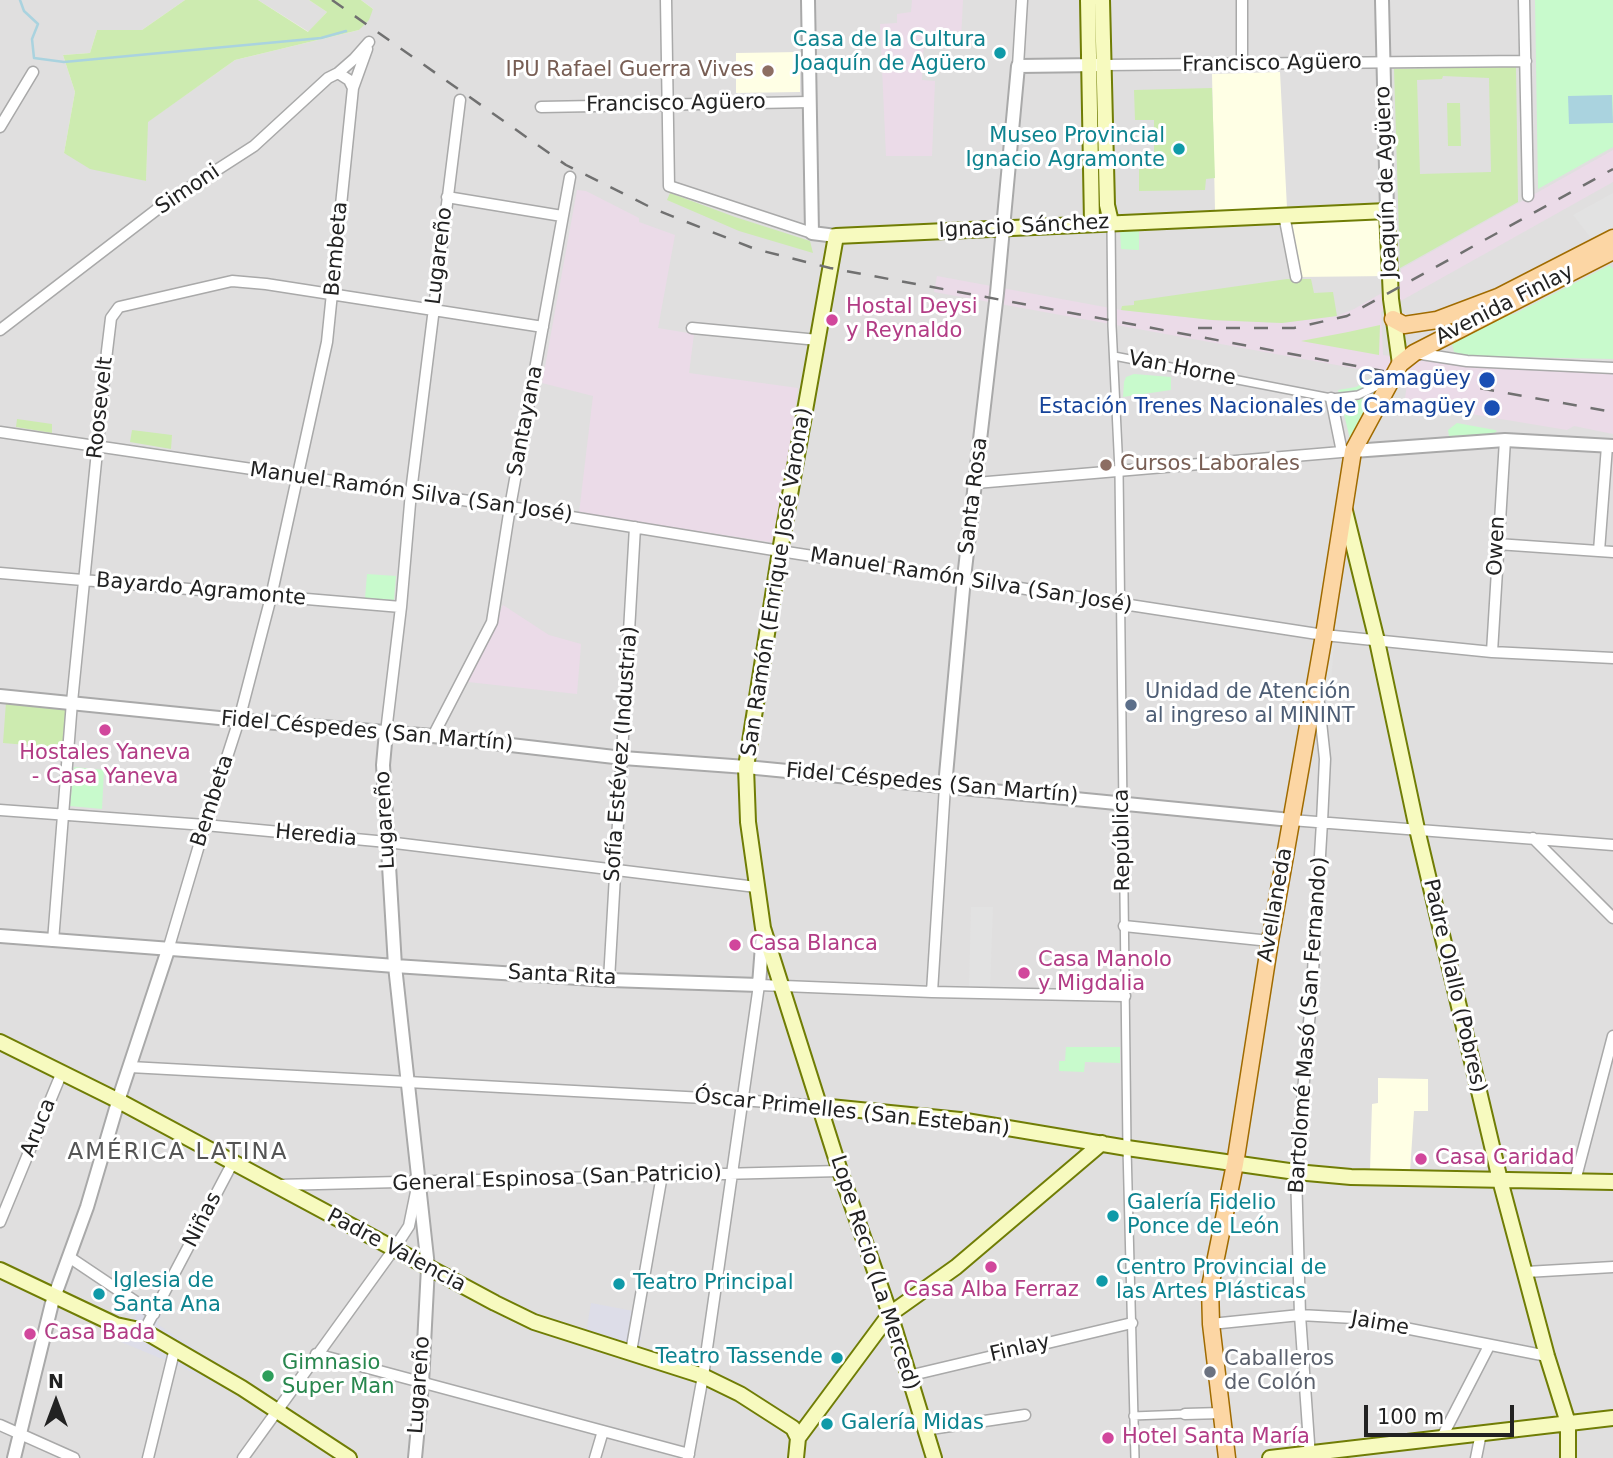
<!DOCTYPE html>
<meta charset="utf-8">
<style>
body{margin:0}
#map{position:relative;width:1613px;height:1458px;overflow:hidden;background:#f2efe9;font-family:"DejaVu Sans",sans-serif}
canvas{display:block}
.north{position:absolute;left:21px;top:1367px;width:70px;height:70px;-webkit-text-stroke:5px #fff;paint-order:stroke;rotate:0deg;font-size:19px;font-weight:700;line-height:28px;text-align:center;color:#222}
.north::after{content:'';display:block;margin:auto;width:24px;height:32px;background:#222;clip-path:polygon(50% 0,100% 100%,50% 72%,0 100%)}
.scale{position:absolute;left:1364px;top:1405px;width:150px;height:32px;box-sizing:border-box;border:4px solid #222;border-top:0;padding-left:9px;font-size:21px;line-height:24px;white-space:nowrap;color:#222;-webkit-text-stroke:5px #fff;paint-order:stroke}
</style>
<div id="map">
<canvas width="1613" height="1458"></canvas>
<div class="north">N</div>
<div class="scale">100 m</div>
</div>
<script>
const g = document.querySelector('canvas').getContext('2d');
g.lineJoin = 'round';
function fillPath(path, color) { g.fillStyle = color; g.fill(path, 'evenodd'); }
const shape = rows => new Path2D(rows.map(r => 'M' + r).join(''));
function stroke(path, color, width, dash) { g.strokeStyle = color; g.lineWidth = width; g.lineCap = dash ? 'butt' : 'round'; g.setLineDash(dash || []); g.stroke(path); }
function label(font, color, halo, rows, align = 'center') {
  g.font = font + ' "DejaVu Sans",sans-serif'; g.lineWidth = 6; g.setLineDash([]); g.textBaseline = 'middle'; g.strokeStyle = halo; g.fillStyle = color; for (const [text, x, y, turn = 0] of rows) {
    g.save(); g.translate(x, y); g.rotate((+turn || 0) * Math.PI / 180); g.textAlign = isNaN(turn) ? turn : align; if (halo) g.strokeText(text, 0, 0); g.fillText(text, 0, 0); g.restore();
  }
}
fillPath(shape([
 [0,0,185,0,142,30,97,30,90,53,63,55,75,92,64,153,146,181,147,122,235,60,359,30,373,9,361,0,1613,0,1613,1458,0,1458],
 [258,0,309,0,327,12,309,32]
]), '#e0dfdf');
fillPath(shape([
 [912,0,963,0,961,40,924,37,922,80,935,81,932,156,886,156,880,24,897,23,897,14,911,12],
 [1613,150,1613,182,1381,312,1383,355,1452,364,1613,373,1613,434,1574,426,1567,430,1423,406,1421,414,1403,411,1408,378,934,292,937,276,1121,310,1212,320,1282,323,1337,316,1354,309,1401,282,1401,269],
 [577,190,586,191,639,218,639,222,675,235,658,328,694,334,689,373,798,388,776,543,579,513,593,396,542,383],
 [503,605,549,635,581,644,577,694,468,682]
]), '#ebdbe8');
fillPath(shape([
 [800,52,800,92,736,93,736,53],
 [1280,72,1287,208,1215,210,1212,74],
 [1387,211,1390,276,1296,277,1284,215],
 [1378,1078,1428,1079,1428,1111,1414,1111,1410,1172,1370,1171,1372,1104,1378,1103]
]), '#ffffe5');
fillPath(shape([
 [185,0,258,0,308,32,327,12,309,0,361,0,373,9,369,20,359,30,235,60,148,122,146,181,90,169,64,153,75,92,63,55,90,53,97,30,142,30],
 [1516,67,1518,202,1400,268,1394,69],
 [1443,76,1489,78,1491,172,1420,174,1417,80,1442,79],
 [1212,88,1215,178,1206,179,1205,190,1139,191,1139,168,1154,168,1154,120,1135,120,1134,90],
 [1447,103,1460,103,1461,146,1448,146],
 [670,193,735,217,810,241,813,253,739,231,667,200],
 [1287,279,1311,279,1314,293,1333,292,1337,316,1282,323,1212,320,1121,310,1122,306,1134,305,1134,301],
 [1380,325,1379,355,1301,341,1348,332],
 [17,419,52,424,52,433,16,427],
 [132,430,172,435,171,449,130,442],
 [6,702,67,707,63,748,3,743]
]), '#cdebb0');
fillPath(shape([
 [1535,0,1613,0,1613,147,1538,189],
 [1139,228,1139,250,1121,249,1120,229],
 [1610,265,1613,269,1613,359,1471,356,1454,352,1452,344,1454,339,1506,315,1514,314],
 [1134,374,1171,377,1171,390,1123,397,1124,382,1126,377],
 [1376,375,1383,376,1351,443,1338,390,1356,387],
 [1457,423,1495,430,1497,431,1493,434,1449,436,1448,430],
 [367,574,396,576,394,600,365,598],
 [74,767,104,770,102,809,70,806],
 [1066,1047,1120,1047,1120,1063,1085,1062,1084,1072,1059,1071,1059,1061,1065,1061]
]), '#c8facc');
fillPath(shape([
 [1613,193,1613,229,1593,241,1573,215],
 [1326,642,1334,644,1325,759,1320,679],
 [971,907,993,907,990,989,969,988]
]), '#e2e2e2');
fillPath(shape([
 [142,1303,161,1315,157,1324,264,1394,259,1405,177,1365,121,1342],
 [591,1303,644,1313,639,1350,624,1356,584,1345]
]), '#dddde8');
fillPath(shape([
 [1612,95,1613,123,1569,124,1568,96]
]), '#aad3df');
stroke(shape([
 [20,0,24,11,38,24,32,39,34,58,64,62,321,38,346,31]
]), '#aad3df', 2.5);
const pedestrian = shape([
 [1111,223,1112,326,1119,471,1127,1148,1135,1458],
 [1114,356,1331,398,1358,395,1388,381],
 [1133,1416,1185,1414]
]);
const minor = shape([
 [666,0,669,186,812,233],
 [1242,0,1242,64],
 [1524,0,1528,196],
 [1103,65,1526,61],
 [1018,66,1022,0],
 [353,88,367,49],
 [541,107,810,102],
 [0,127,33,72],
 [447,197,562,216],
 [1284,215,1296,277],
 [692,328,818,340],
 [0,330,164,204,254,146,328,78,338,73,354,59,369,42],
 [1415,353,1467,361,1613,368],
 [1331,398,1342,452],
 [0,432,510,507,780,551,1324,635,1492,652,1613,658],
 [976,483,1353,451],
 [1497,544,1613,552],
 [1599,551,1607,446],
 [0,573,401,607],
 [1492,652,1505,440],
 [386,732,401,607,411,492,460,100],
 [433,736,492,622,510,507,570,177],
 [0,810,205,825,387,842,756,887],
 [1291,820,1613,845],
 [1533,838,1613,918],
 [1124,926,1270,941],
 [53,941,72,702,107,351,111,318,119,307,232,281,266,284,543,327],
 [168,950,205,825,239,720,271,597,327,342,353,88,349,80,338,73],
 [609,980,635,527],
 [932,992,945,786],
 [130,1067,741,1100,820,1106],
 [1575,1181,1613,1036],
 [278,1185,840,1171],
 [0,1222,62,1072],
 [69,1257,154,1314],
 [1526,1272,1613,1267],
 [1211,1324,1300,1315,1354,1318,1547,1356],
 [144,1331,233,1162],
 [631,1352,662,1175],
 [316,1354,689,1454],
 [908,1376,1132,1323],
 [1185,1414,1222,1413],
 [0,1425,74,1458],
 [924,1430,1025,1415],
 [1442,1437,1489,1346],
 [1310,1457,1300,1315,1296,1172,1312,988,1322,822,1325,759,1318,694],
 [148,1458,175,1348],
 [243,1458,394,1249,409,1226,417,1187],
 [595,1458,603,1431],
 [688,1458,703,1376,759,985,932,992,1125,996],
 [1476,1458,1481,1433]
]);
const tertiary = shape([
 [808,0,812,233,836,236],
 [1382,0,1387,211],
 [1353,451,1505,440,1613,446],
 [0,696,239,720,433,736,623,758,746,767,1291,820],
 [386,732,383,765,395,966,428,1267,422,1383,415,1458],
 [945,786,964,578,997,293,1018,66,1099,65],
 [0,936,395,966,609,980,759,985,763,932],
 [14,1458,52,1303,87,1207,120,1095,168,950]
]);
const secondary = shape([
 [1088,0,1092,223],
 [1102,0,1107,205,1111,222],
 [1345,511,1377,641,1417,829,1500,1180,1547,1356,1568,1423,1568,1458],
 [0,1042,119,1101,495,1303,534,1322,703,1376,740,1394,793,1428,798,1438],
 [820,1106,960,1120,1127,1148,1296,1172,1351,1177,1613,1182],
 [0,1270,116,1325,144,1331,242,1388,349,1458],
 [796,1458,798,1438,890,1314,956,1267,1102,1143],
 [934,1458,890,1314,840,1171,763,928,748,822,746,767,780,551,836,236,1387,211,1391,299,1400,364],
 [1270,1458,1613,1418]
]);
const primary = shape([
 [1393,319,1404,325,1437,320,1498,297,1613,238],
 [1227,1458,1211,1324,1210,1287,1235,1164,1270,941,1324,635,1353,451,1400,364,1414,353,1613,251]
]);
stroke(pedestrian, '#a9a9a9', 10);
stroke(minor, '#a9a9a9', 13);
stroke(tertiary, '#a9a9a9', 16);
stroke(secondary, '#707d05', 18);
stroke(primary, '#a06b00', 19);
stroke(pedestrian, '#fff', 7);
stroke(minor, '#fff', 10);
stroke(tertiary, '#fff', 12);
stroke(secondary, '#f7fabf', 14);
stroke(primary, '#fcd6a4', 16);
stroke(shape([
 [332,0,566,165,654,209,755,249,830,268,1383,371,1613,412],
 [1198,328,1294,328,1347,316,1613,169]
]), '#707070', 2.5, [14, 14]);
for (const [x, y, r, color] of [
 [1000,53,7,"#0f9aa8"],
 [768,71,7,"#8d6e63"],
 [1179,149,7,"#0f9aa8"],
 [832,320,7,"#d1479c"],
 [1487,380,9,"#1a4fb4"],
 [1492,408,9,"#1a4fb4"],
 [1106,465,7,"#8d6e63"],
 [1131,705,7,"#5c6f8a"],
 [105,730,7,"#d1479c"],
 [735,945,7,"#d1479c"],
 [1024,973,7,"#d1479c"],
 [1421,1159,7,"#d1479c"],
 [1113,1216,7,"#0f9aa8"],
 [991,1267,7,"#d1479c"],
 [1102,1281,7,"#0f9aa8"],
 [619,1284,7,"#0f9aa8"],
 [99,1294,7,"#0f9aa8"],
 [30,1334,7,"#d1479c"],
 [837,1358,7,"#0f9aa8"],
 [1210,1372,7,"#6b7280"],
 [268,1376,7,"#2e9e5b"],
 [827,1424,7,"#0f9aa8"],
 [1108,1438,7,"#d1479c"]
]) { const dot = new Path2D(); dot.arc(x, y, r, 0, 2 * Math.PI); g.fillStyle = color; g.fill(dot); stroke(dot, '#fff', 2.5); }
label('21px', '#0d838f', '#fff', [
 ["Casa de la Cultura",986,41,"right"],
 ["Joaquín de Agüero",986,65,"right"],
 ["Museo Provincial",1165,137,"right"],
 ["Ignacio Agramonte",1165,161,"right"],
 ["Galería Fidelio",1127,1204],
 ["Ponce de León",1127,1228],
 ["Centro Provincial de",1116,1269],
 ["las Artes Plásticas",1116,1293],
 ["Iglesia de",113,1282],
 ["Santa Ana",113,1306],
 ["Teatro Principal",633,1284],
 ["Teatro Tassende",823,1358,"right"],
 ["Galería Midas",841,1424]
], 'left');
label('21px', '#222', '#fff', [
 ["Francisco Agüero",1272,64,-1],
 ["Francisco Agüero",676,104,-1],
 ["Joaquín de Agüero",1387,182,-92],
 ["Simoni",188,190,-34],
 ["Ignacio Sánchez",1024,227,-3],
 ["Bembeta",337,249,-85],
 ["Lugareño",440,256,-83],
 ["Avenida Finlay",1505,305,-27],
 ["Van Horne",1182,369,11],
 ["Roosevelt",101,408,-84],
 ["Santayana",526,421,-79],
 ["Manuel Ramón Silva (San José)",411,493,8],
 ["Santa Rosa",974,496,-83],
 ["Owen",1497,546,-87],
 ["Manuel Ramón Silva (San José)",971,581,9],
 ["San Ramón (Enrique José Varona)",777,582,-81],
 ["Bayardo Agramonte",201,590,5],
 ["Fidel Céspedes (San Martín)",367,732,5],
 ["Sofía Estévez (Industria)",622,754,-86],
 ["Fidel Céspedes (San Martín)",932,784,5],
 ["Bembeta",213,801,-72],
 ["Lugareño",386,820,-93],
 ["Heredia",316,836,5],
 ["República",1123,840,-91],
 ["Avellaneda",1276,905,-80],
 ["Santa Rita",562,976,3],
 ["Padre Olallo (Pobres)",1454,986,77],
 ["Bartolomé Masó (San Fernando)",1309,1025,-86],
 ["Óscar Primelles (San Esteban)",852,1113,6],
 ["Aruca",39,1128,-68],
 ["General Espinosa (San Patricio)",557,1179,-2],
 ["Niñas",203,1220,-63],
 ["Padre Valencia",396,1251,28],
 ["Lope Recio (La Merced)",874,1273,72],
 ["Jaime",1380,1324,10],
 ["Finlay",1020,1349,-13],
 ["Lugareño",420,1385,-86]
]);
label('21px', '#785e54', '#fff', [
 ["IPU Rafael Guerra Vives",754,71],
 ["Cursos Laborales",1120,465,"left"]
], 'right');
label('21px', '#b23c85', '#fff', [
 ["Hostal Deysi",846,308],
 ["y Reynaldo",846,332],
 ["Hostales Yaneva",105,754,"center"],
 ["- Casa Yaneva",105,778,"center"],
 ["Casa Blanca",749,945],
 ["Casa Manolo",1038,961],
 ["y Migdalia",1038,985],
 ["Casa Caridad",1435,1159],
 ["Casa Alba Ferraz",991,1291,"center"],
 ["Casa Bada",44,1334],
 ["Hotel Santa María",1122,1438]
], 'left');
label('21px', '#164399', '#fff', [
 ["Camagüey",1471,380],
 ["Estación Trenes Nacionales de Camagüey",1476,408]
], 'right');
label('21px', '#4e5e75', '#fff', [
 ["Unidad de Atención",1145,693],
 ["al ingreso al MININT",1145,717]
], 'left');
label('21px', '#5b616d', '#fff', [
 ["Caballeros",1224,1360],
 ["de Colón",1224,1384]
], 'left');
label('21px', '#27864d', '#fff', [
 ["Gimnasio",282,1364],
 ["Super Man",282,1388]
], 'left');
g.letterSpacing = '2px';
label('23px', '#555', '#fff', [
 ["AMÉRICA LATINA",178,1153]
]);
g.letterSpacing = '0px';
</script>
